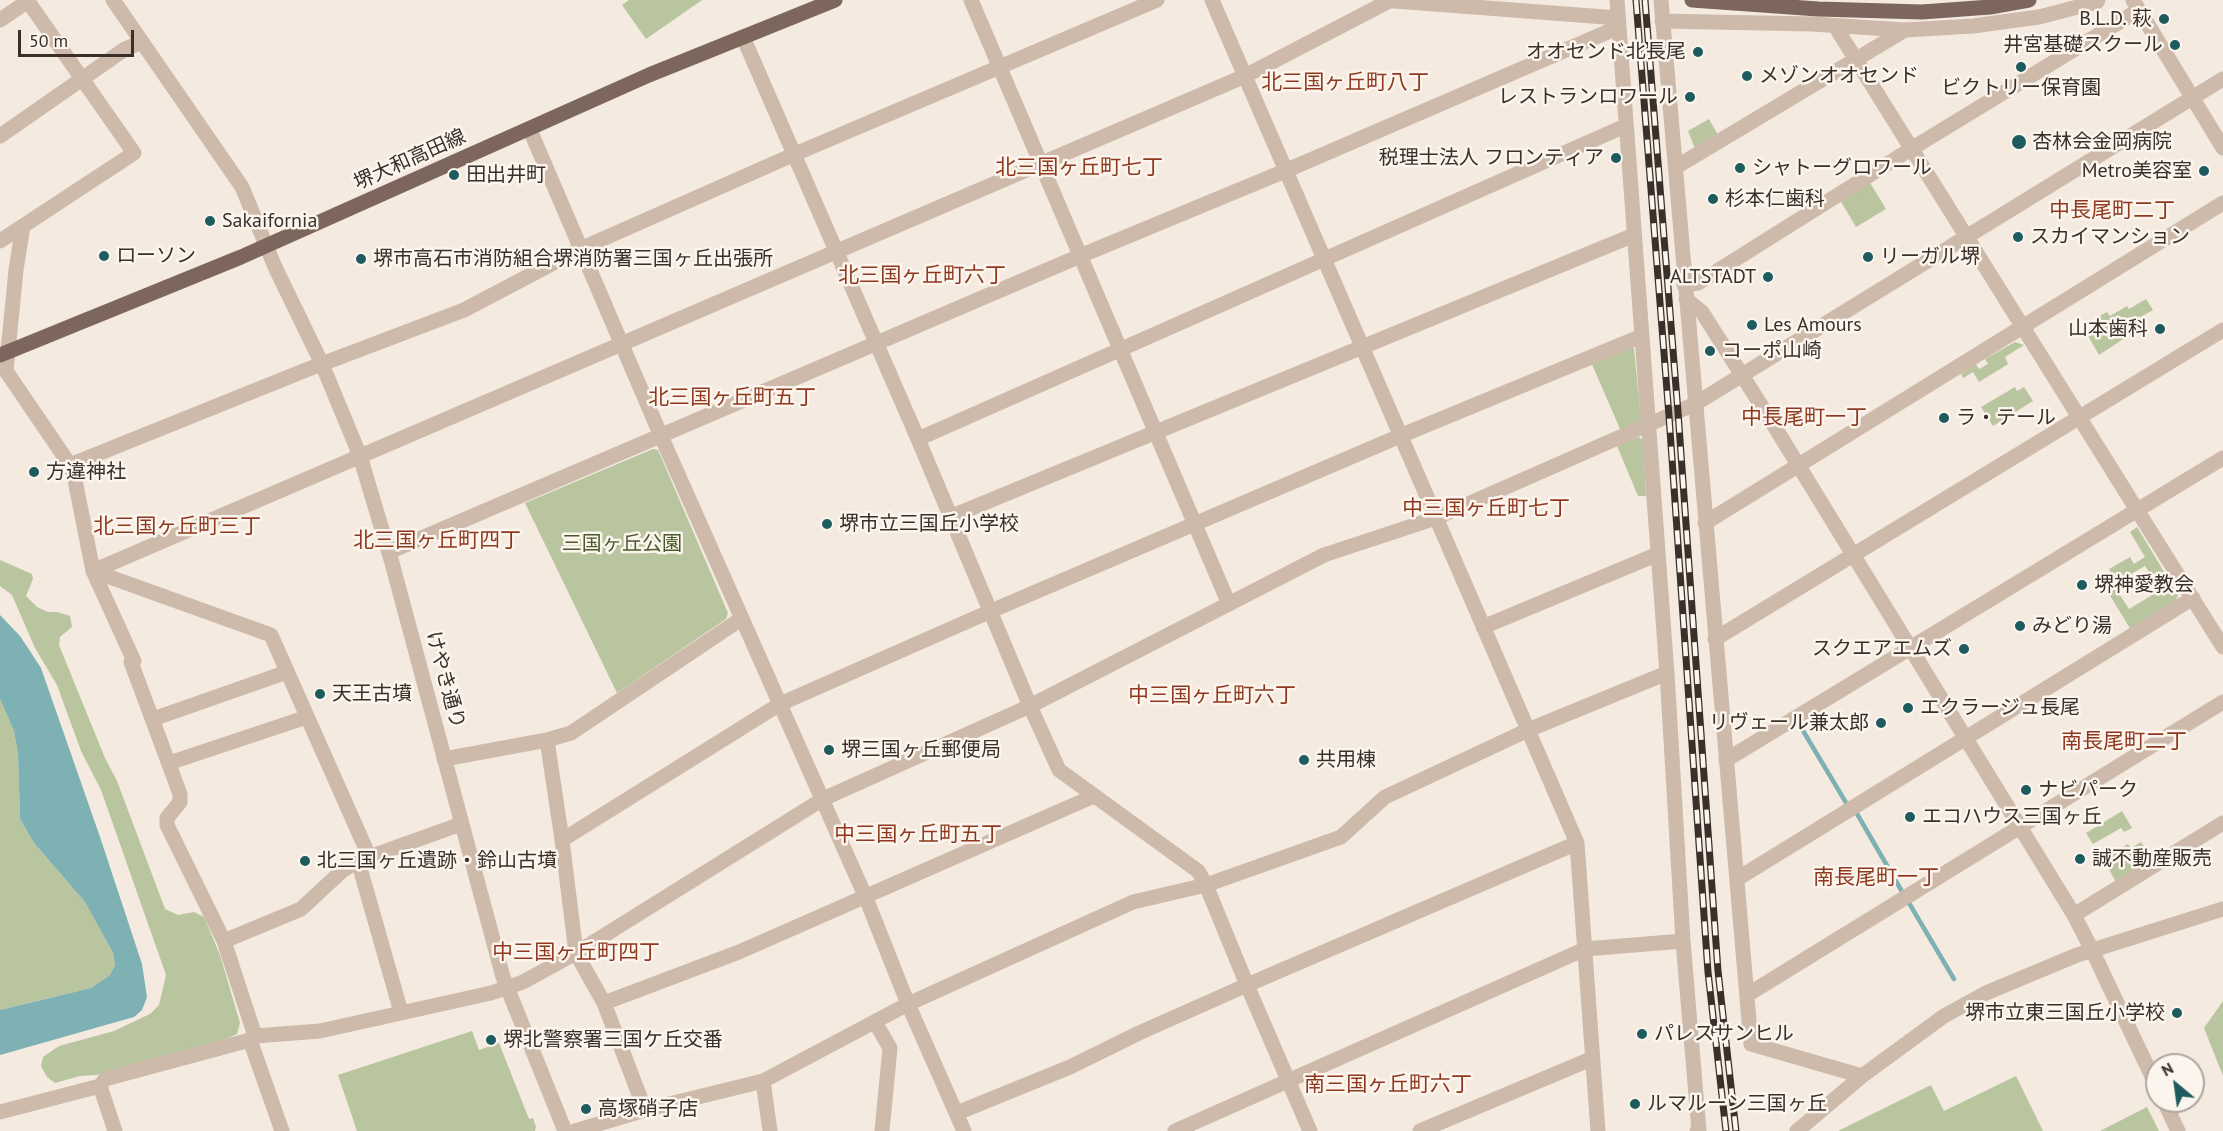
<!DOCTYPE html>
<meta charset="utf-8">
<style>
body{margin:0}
#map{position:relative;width:2223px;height:1131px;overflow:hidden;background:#f4eae0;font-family:"PT Sans",sans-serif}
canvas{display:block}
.north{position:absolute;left:2145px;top:1053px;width:60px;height:60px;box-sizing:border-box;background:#fbf5ed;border:2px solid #aea69f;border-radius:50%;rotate:331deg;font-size:16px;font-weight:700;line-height:24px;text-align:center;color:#3b2f2a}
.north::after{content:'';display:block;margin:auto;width:21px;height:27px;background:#1d5b5f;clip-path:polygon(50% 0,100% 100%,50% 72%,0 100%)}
.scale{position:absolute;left:18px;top:30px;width:116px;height:27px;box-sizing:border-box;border:3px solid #3b2f2a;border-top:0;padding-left:8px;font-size:18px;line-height:21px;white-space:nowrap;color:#3b2f2a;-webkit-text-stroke:4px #fbf5ed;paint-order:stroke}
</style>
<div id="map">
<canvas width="2223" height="1131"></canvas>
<div class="north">N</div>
<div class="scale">50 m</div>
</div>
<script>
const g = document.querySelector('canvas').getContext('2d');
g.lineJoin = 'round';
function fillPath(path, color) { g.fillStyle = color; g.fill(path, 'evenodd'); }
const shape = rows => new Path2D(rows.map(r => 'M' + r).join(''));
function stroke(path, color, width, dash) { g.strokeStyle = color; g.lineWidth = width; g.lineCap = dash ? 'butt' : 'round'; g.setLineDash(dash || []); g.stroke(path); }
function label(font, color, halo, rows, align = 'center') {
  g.font = font + ' "PT Sans","Noto Sans JP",sans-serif'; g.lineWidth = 5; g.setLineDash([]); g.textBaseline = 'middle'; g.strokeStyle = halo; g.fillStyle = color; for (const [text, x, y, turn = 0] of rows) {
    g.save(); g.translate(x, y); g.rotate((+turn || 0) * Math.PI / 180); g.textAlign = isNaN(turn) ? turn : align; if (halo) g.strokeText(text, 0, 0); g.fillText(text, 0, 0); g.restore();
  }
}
fillPath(shape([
 [629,0,702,0,646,39,622,5],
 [1709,119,1718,135,1695,149,1688,131],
 [1869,181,1886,209,1856,227,1840,200],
 [2146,299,2153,310,2135,320,2140,328,2099,355,2087,334,2103,325,2098,317,2107,312,2110,316,2127,306,2129,309],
 [2015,342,2024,345,2005,357,2008,364,2005,366,1979,382,1973,372,1963,378,1961,374,1976,364,1979,369,1988,364,1985,359],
 [1631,346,1634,349,1641,419,1638,423,1621,431,1591,362],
 [2015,387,2017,391,2024,387,2033,401,1993,426,1981,407],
 [1638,437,1643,440,1646,496,1638,496,1617,446],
 [653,449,658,450,728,613,726,619,617,693,525,503],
 [2137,527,2178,595,2175,602,2131,630,2106,589,2113,584,2129,609,2164,588,2157,577,2153,578,2145,566,2117,582,2109,569,2130,557,2134,564,2145,557,2130,532],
 [0,560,32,574,33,579,26,596,37,607,48,612,57,612,70,616,72,627,60,637,59,645,105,758,117,781,165,909,178,915,194,912,204,917,220,955,240,1023,237,1034,218,1043,96,1075,80,1076,55,1083,47,1077,41,1066,43,1057,59,1046,114,1031,150,1014,159,1005,166,975,101,790,81,751,57,685,35,648,12,595,0,586],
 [0,699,14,731,18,754,20,819,34,843,85,902,113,953,115,965,110,975,91,988,0,1010],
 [2122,811,2132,828,2124,832,2121,828,2093,844,2086,833],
 [2141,842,2145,848,2139,852,2146,864,2116,882,2103,859,2128,844,2131,848],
 [2223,1001,2223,1076,2204,1028],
 [472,1031,479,1050,499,1043,529,1119,533,1118,536,1127,535,1131,357,1131,338,1075],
 [2016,1076,2043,1131,1838,1131,1931,1085,1944,1111],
 [2147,1107,2159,1131,2100,1131]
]), '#b8c59f');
fillPath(shape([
 [0,615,20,636,41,668,100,837,142,964,147,997,142,1010,134,1017,0,1055,0,1010,91,988,110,975,115,965,113,953,85,902,34,843,20,819,18,754,14,731,0,699]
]), '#7db1b3');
stroke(shape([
 [1799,724,1848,806],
 [1856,812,1904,895],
 [1909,903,1954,979]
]), '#7db1b3', 4.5);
stroke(shape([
 [971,0,1229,604],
 [1212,0,1577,843,1598,1131],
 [1382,0,1618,18],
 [1617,0,1667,673,1683,941,1699,1131,1697,1131],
 [1661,0,1751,1044,1862,1076],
 [2133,0,2223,148],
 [0,20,28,1],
 [1662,21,1812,24,1905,30,1973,26,2039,17,2097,2,2098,0],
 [1835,26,2137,510],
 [743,37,918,439,1030,706,1059,770,1198,871,1206,885,1247,985,1310,1131],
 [530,130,661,436,866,898,908,1004,964,1131],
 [0,136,125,49,142,42],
 [1676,167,1905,30],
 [0,241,23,226],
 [1684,285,1698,283,1911,149,2139,10],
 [1686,299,1702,312,1773,424,2074,915,2092,950],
 [918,439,1625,126],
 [70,465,306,370,464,310,580,249,795,154,1157,0],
 [950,517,1634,235],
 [1705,523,2223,203],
 [389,552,1080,256,1285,171,1619,27],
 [93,571,1245,76,1391,0],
 [93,571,271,635,369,856],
 [1483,627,1658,554],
 [1715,639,2223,330],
 [153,719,287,672],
 [547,740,562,840,576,953,604,1003,645,1110],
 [444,759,547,740,571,733,741,619],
 [1726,760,2223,458],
 [169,763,307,717],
 [562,840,780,704,991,611,1400,436,1642,336],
 [358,861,401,1012],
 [1737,879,2193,598],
 [2074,915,2223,823],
 [224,941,301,909,343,870,358,861,461,824],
 [1747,995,2223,702],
 [604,1003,739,952,1094,796],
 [875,1022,890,1048,882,1131],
 [255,1036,320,1031,491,993,523,982,576,953,823,799,1030,706,1324,555,1436,518,1695,404,2223,79],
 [250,1040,282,1131],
 [763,1081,770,1131],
 [100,1086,115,1131],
 [0,1112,100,1086,105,1079,250,1040,255,1036,224,941,167,825,167,818,180,802,180,794,131,662,134,661,93,571,74,475,70,465,6,371,16,270,23,226,134,153,27,0],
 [957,1113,1070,1067,1139,1033,1247,985,1577,843],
 [575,1131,645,1110,763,1081,908,1004,1133,902,1206,885,1341,837,1385,797,1528,730,1667,673],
 [1175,1131,1585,949,1683,941],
 [1420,1131,1591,1059],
 [1797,1131,1862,1076,1944,1016,1986,993,2077,955,2223,909]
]), '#cdbaab', 15);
stroke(shape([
 [113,0,242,187,275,267,322,364,360,456,392,563,503,977,565,1131],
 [2137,510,2223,647],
 [2092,950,2157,1087],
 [2164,1101,2178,1131]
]), '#cdbaab', 15);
stroke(shape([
 [1692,0,1818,9,1922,12,1990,7,2029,0],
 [0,355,241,257,649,75,835,0]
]), '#7d665b', 15);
const rail = shape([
 [1636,0,1669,416,1708,972,1726,1131],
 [1645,0,1678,412,1718,971,1736,1131]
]);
stroke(rail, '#3b2f2a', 7);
stroke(rail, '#fbf5ed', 4.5, [14]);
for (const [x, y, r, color] of [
 [2164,19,6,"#1d5b5f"],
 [2175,45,6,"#1d5b5f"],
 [1698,52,6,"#1d5b5f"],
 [2021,67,6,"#1d5b5f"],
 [1747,76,6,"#1d5b5f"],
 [1690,97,6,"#1d5b5f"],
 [2019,142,8,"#1d5b5f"],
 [1616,158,6,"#1d5b5f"],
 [1740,168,6,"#1d5b5f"],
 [2204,171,6,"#1d5b5f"],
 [454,175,6,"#1d5b5f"],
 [1713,199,6,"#1d5b5f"],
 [210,221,6,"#1d5b5f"],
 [2018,237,6,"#1d5b5f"],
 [104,256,6,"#1d5b5f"],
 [1868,257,6,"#1d5b5f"],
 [361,259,6,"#1d5b5f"],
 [1768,277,6,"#1d5b5f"],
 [1752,325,6,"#1d5b5f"],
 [2160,329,6,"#1d5b5f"],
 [1710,351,6,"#1d5b5f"],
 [1944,418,6,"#1d5b5f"],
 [34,472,6,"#1d5b5f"],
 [827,524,6,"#1d5b5f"],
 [2082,585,6,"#1d5b5f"],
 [2020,626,6,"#1d5b5f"],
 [1964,649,6,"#1d5b5f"],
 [320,694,6,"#1d5b5f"],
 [1908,708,6,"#1d5b5f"],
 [1881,723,6,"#1d5b5f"],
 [829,750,6,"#1d5b5f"],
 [1304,760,6,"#1d5b5f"],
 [2026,790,6,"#1d5b5f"],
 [1910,817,6,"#1d5b5f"],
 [2080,859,6,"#1d5b5f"],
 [305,861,6,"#1d5b5f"],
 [2177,1013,6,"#1d5b5f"],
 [1642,1034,6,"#1d5b5f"],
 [491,1040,6,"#1d5b5f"],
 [1635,1104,6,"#1d5b5f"],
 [586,1109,6,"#1d5b5f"]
]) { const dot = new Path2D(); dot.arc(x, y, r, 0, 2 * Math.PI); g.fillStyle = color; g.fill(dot); stroke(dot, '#fbf5ed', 2); }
label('20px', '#3b2f2a', '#fbf5ed', [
 ["B.L.D. 萩",2152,19,"right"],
 ["井宮基礎スクール",2163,45,"right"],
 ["オオセンド北長尾",1686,52,"right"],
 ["メゾンオオセンド",1759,76],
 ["ビクトリー保育園",2021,88,"center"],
 ["レストランロワール",1678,97,"right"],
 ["杏林会金岡病院",2032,142],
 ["税理士法人 フロンティア",1604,158,"right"],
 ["シャトーグロワール",1752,168],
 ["Metro美容室",2192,171,"right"],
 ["田出井町",466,175],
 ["杉本仁歯科",1725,199],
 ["Sakaifornia",222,221],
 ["スカイマンション",2030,237],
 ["ローソン",116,256],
 ["リーガル堺",1880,257],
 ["堺市高石市消防組合堺消防署三国ヶ丘出張所",373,259],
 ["ALTSTADT",1756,277,"right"],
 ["Les Amours",1764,325],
 ["山本歯科",2148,329,"right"],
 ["コーポ山崎",1722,351],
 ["ラ・テール",1956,418],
 ["方違神社",46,472],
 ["堺市立三国丘小学校",839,524],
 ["堺神愛教会",2094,585],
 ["みどり湯",2032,626],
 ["スクエアエムズ",1952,649,"right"],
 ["天王古墳",332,694],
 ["エクラージュ長尾",1920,708],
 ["リヴェール兼太郎",1869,723,"right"],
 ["堺三国ヶ丘郵便局",841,750],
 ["共用棟",1316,760],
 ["ナビパーク",2038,790],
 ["エコハウス三国ヶ丘",1922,817],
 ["誠不動産販売",2092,859],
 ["北三国ヶ丘遺跡・鈴山古墳",317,861],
 ["堺市立東三国丘小学校",2165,1013,"right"],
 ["パレスサンヒル",1654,1034],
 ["堺北警察署三国ケ丘交番",503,1040],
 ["ルマルーン三国ヶ丘",1647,1104],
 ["高塚硝子店",598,1109]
], 'left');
label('20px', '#3b2f2a', '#fbf5ed', [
 ["堺大和高田線",410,160,-24],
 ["けやき通り",445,680,75]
]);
label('20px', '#4a5a2d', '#fbf5ed', [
 ["三国ヶ丘公園",622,544]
]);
label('21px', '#8e391f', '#fbf5ed', [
 ["北三国ヶ丘町八丁",1345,83],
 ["北三国ヶ丘町七丁",1079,168],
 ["中長尾町二丁",2112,211],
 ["北三国ヶ丘町六丁",922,276],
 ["北三国ヶ丘町五丁",732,398],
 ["中長尾町一丁",1804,418],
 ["中三国ヶ丘町七丁",1486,509],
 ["北三国ヶ丘町三丁",177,527],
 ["北三国ヶ丘町四丁",437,541],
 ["中三国ヶ丘町六丁",1212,696],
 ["南長尾町二丁",2124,742],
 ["中三国ヶ丘町五丁",918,835],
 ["南長尾町一丁",1876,878],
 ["中三国ヶ丘町四丁",576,953],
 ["南三国ヶ丘町六丁",1388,1085]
]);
</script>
